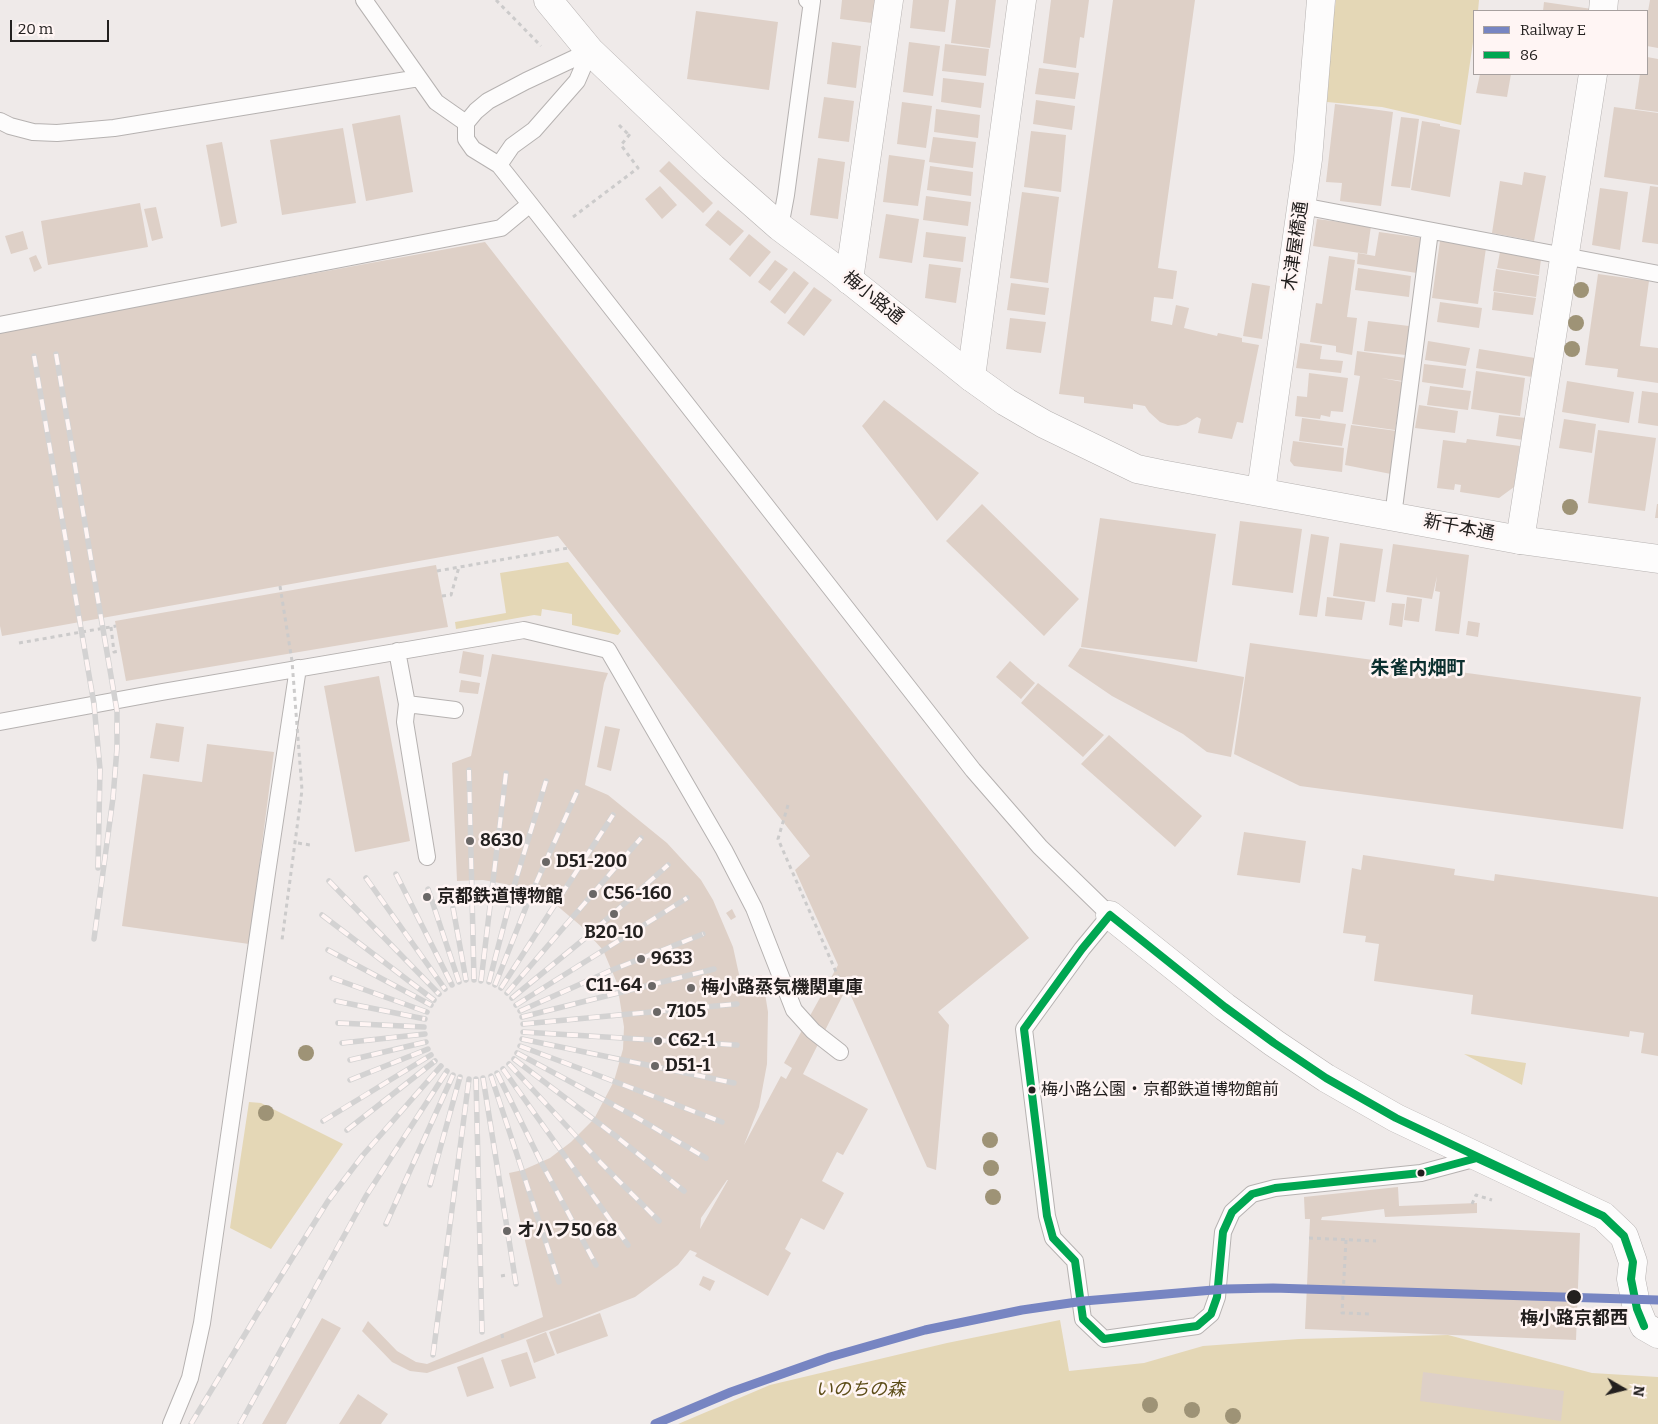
<!DOCTYPE html>
<meta charset="utf-8">
<style>
body{margin:0}
#map{position:relative;width:1658px;height:1424px;overflow:hidden;background:#efeae9;font-family:Bitter,serif}
canvas{display:block}
.legend{position:absolute;left:1473px;top:10px;width:175px;height:65px;box-sizing:border-box;background:#fff5f4;border:1px solid #a7a09f;margin:0;padding:6px 9px;list-style:none;font-size:15px;color:#23201f}
.legend li{display:flex;align-items:center;gap:10px;height:25px}
.legend b{width:25px;border:1px solid #a7a09f}
.north{position:absolute;left:1598px;top:1364px;width:50px;height:50px;-webkit-text-stroke:4px #fff5f4;paint-order:stroke;rotate:98deg;font-size:14px;font-weight:700;line-height:20px;text-align:center;color:#23201f}
.north::after{content:'';display:block;margin:auto;width:18px;height:22px;background:#23201f;clip-path:polygon(50% 0,100% 100%,50% 72%,0 100%)}
.scale{position:absolute;left:10px;top:20px;width:99px;height:22px;box-sizing:border-box;border:2px solid #23201f;border-top:0;padding-left:6px;font-size:15px;line-height:18px;white-space:nowrap;color:#23201f;-webkit-text-stroke:4px #fff5f4;paint-order:stroke}
</style>
<div id="map">
<canvas width="1658" height="1424"></canvas>
<ul class="legend">
<li><b style="height:6px;background:#7785c2"></b>Railway E</li>
<li><b style="height:6px;background:#00a651"></b>86</li>
</ul>
<div class="north">N</div>
<div class="scale">20 m</div>
</div>
<script>
const g = document.querySelector('canvas').getContext('2d');
g.lineJoin = 'round';
function fillPath(path, color) { g.fillStyle = color; g.fill(path, 'evenodd'); }
const shape = rows => new Path2D(rows.map(r => 'M' + r).join(''));
function stroke(path, color, width, dash) { g.strokeStyle = color; g.lineWidth = width; g.lineCap = dash ? 'butt' : 'round'; g.setLineDash(dash || []); g.stroke(path); }
function label(font, color, halo, rows, align = 'center') {
  g.font = font + ' Bitter,"Noto Sans JP",serif'; g.lineWidth = 5; g.setLineDash([]); g.textBaseline = 'middle'; g.strokeStyle = halo; g.fillStyle = color; for (const [text, x, y, turn = 0] of rows) {
    g.save(); g.translate(x, y); g.rotate((+turn || 0) * Math.PI / 180); g.textAlign = isNaN(turn) ? turn : align; if (halo) g.strokeText(text, 0, 0); g.fillText(text, 0, 0); g.restore();
  }
}
fillPath(shape([
 [1336,0,1479,0,1478,11,1474,11,1474,35,1461,125,1382,107,1327,102,1333,21],
 [568,562,621,631,618,635,572,625,572,614,542,609,541,616,534,615,456,629,455,622,506,613,500,573],
 [1464,1054,1526,1063,1522,1085],
 [249,1102,261,1103,343,1144,271,1249,230,1228],
 [1060,1320,1069,1371,1144,1363,1203,1346,1299,1339,1448,1335,1592,1373,1658,1377,1658,1424,678,1424,770,1385,947,1343]
]), '#e4d7b6');
fillPath(shape([
 [842,0,875,0,872,23,840,19],
 [913,0,949,0,945,32,910,28],
 [956,0,996,0,990,48,951,43],
 [1051,0,1089,0,1084,38,1080,37,1076,68,1043,63],
 [1113,0,1195,0,1158,268,1177,271,1173,299,1154,297,1151,321,1172,325,1176,305,1189,308,1184,328,1217,336,1218,333,1242,338,1242,342,1259,345,1243,423,1237,422,1232,439,1198,433,1201,419,1197,417,1186,424,1178,426,1168,425,1160,422,1149,412,1145,406,1133,404,1133,409,1084,403,1084,397,1059,394],
 [1650,0,1658,0,1658,48,1647,46,1647,17],
 [1544,2,1592,9,1592,11,1543,11],
 [696,11,778,22,769,90,687,79],
 [832,42,861,46,856,88,827,84],
 [909,42,940,46,933,96,903,92],
 [945,44,989,49,986,76,942,71],
 [1647,57,1658,59,1658,112,1635,109,1640,74,1647,74],
 [1039,68,1079,73,1075,99,1035,94],
 [1480,74,1511,74,1507,97,1476,93],
 [943,78,984,83,981,108,941,102],
 [824,97,854,101,849,142,818,138],
 [1036,100,1075,106,1072,130,1033,124],
 [902,102,932,106,926,148,897,144],
 [1335,104,1393,112,1381,206,1340,201,1342,183,1326,182],
 [1614,107,1658,113,1658,185,1604,177],
 [936,109,980,115,978,138,934,132],
 [400,115,413,192,366,201,352,124],
 [1401,117,1419,119,1410,188,1391,186],
 [1422,121,1440,124,1440,126,1460,130,1450,197,1411,190],
 [343,128,356,203,282,215,270,140],
 [1031,131,1066,135,1061,192,1024,187],
 [933,137,976,142,973,168,929,162],
 [222,142,237,223,221,227,206,145],
 [889,155,925,160,918,206,883,202],
 [818,158,845,162,838,219,810,215],
 [669,161,713,203,703,213,659,171],
 [930,166,973,172,971,196,927,190],
 [1524,172,1546,176,1534,241,1492,233,1500,181,1522,185],
 [660,186,677,205,662,219,645,199],
 [1650,186,1658,187,1658,244,1642,242],
 [1600,188,1628,192,1620,250,1592,245],
 [1022,192,1059,197,1048,283,1010,278],
 [926,196,971,202,968,226,923,220],
 [140,203,148,247,48,265,41,221],
 [156,207,163,238,152,241,144,209],
 [718,210,744,231,730,246,705,225],
 [886,214,919,219,912,263,879,258],
 [1317,219,1371,226,1367,254,1313,246],
 [23,231,28,249,11,254,5,236],
 [926,232,966,237,963,262,923,257],
 [1379,232,1422,238,1417,273,1357,264,1358,253,1375,256],
 [749,234,771,252,750,277,729,259],
 [1440,241,1486,248,1478,304,1432,298],
 [485,242,1029,938,938,1012,949,1025,936,1170,927,1167,847,987,803,1074,868,1109,843,1155,837,1152,822,1181,844,1193,824,1230,801,1218,785,1249,791,1253,768,1296,695,1256,697,1253,690,1250,678,1265,635,1297,569,1323,427,1373,410,1371,392,1362,362,1331,368,1321,397,1351,416,1362,427,1364,543,1317,509,1173,523,1170,550,1158,571,1142,594,1119,614,1081,623,1049,624,1027,617,983,603,950,581,926,555,904,532,892,505,884,483,880,457,881,452,763,471,756,492,654,608,673,604,683,585,785,608,795,667,843,701,880,713,900,733,947,740,979,762,975,768,1012,767,1064,759,1107,744,1145,781,1076,786,1079,792,1068,784,1063,838,965,795,870,810,856,558,536,2,636,0,626,0,331],
 [727,1180,728,1180,700,1229,701,1218],
 [1500,252,1541,259,1539,275,1497,268],
 [36,255,42,268,34,272,29,258],
 [1329,256,1355,260,1347,317,1357,318,1352,355,1336,352,1336,346,1310,342,1316,303,1322,304],
 [775,260,788,269,770,291,758,282],
 [929,264,961,268,956,303,925,298],
 [1358,268,1411,276,1409,297,1355,290],
 [1496,269,1539,276,1536,297,1493,291],
 [794,271,809,283,785,314,770,302],
 [1598,274,1649,281,1640,346,1658,348,1658,383,1617,377,1618,369,1585,365],
 [1011,283,1049,288,1045,315,1007,310],
 [1252,283,1270,286,1262,339,1243,336],
 [814,287,832,300,804,336,787,323],
 [1494,292,1536,298,1533,315,1492,310],
 [1440,302,1482,308,1479,328,1437,322],
 [1010,318,1046,322,1041,353,1006,349],
 [1368,321,1409,326,1406,355,1364,351],
 [1428,341,1470,348,1466,366,1425,360],
 [1300,343,1322,346,1320,359,1343,361,1341,373,1296,368],
 [1479,349,1535,358,1532,377,1476,368],
 [1357,351,1406,358,1403,381,1381,378,1403,382,1395,430,1352,424,1360,376,1354,375],
 [1424,364,1466,369,1463,388,1422,382],
 [1476,371,1525,378,1520,416,1471,409],
 [1309,373,1348,378,1343,412,1331,411,1330,417,1321,415,1320,419,1295,416,1297,396,1307,397],
 [1567,381,1634,392,1629,423,1562,412],
 [1430,386,1471,391,1468,410,1427,405],
 [1642,391,1658,393,1658,426,1638,423],
 [884,400,979,473,937,521,862,426],
 [1419,405,1458,411,1455,433,1415,428],
 [1499,415,1526,418,1523,440,1496,436],
 [1302,418,1346,424,1342,446,1299,441],
 [1564,419,1596,424,1592,453,1559,448],
 [1351,425,1397,431,1391,474,1345,465],
 [1598,430,1656,438,1645,511,1588,503],
 [1467,439,1520,446,1514,487,1499,498,1460,492,1461,485,1455,484,1454,490,1437,488,1443,440,1466,443],
 [1293,441,1344,448,1342,472,1294,466,1290,461],
 [982,504,1079,599,1044,636,946,541],
 [1657,504,1658,504,1658,518,1655,518],
 [1100,518,1216,534,1197,662,1081,647],
 [1240,521,1302,529,1293,593,1232,585],
 [1311,534,1329,537,1317,617,1299,615],
 [1340,543,1383,549,1375,602,1333,596],
 [1393,544,1469,555,1459,634,1435,631,1440,592,1435,591,1437,576,1432,599,1386,592],
 [436,565,448,627,126,681,115,621],
 [1327,597,1365,602,1362,620,1325,616],
 [1407,597,1422,599,1419,622,1404,620],
 [1392,603,1405,604,1402,627,1389,625],
 [1468,621,1480,623,1478,637,1466,635],
 [1250,643,1641,697,1623,829,1300,786,1234,754],
 [1080,648,1244,677,1231,757,1207,752,1183,734,1112,696,1068,666],
 [463,651,484,655,481,677,459,673],
 [1010,661,1035,683,1021,699,996,677],
 [379,676,410,841,355,852,324,686],
 [461,680,480,683,478,694,459,692],
 [1038,683,1104,735,1083,757,1021,703],
 [156,723,184,727,179,762,150,758],
 [605,726,620,729,611,771,597,767],
 [1109,735,1202,816,1175,847,1081,764],
 [207,744,274,752,249,944,122,926,143,774,202,782],
 [1244,832,1306,841,1300,883,1237,875],
 [1363,855,1455,869,1454,875,1494,881,1495,874,1658,897,1658,1056,1641,1053,1644,1033,1630,1031,1629,1037,1471,1014,1473,995,1374,981,1379,944,1365,942,1366,936,1343,933,1352,868,1361,870],
 [732,909,736,917,731,920,726,913],
 [1398,1187,1399,1206,1477,1203,1477,1213,1385,1217,1384,1209,1322,1217,1321,1220,1580,1233,1576,1340,1305,1329,1310,1219,1305,1219,1304,1197],
 [703,1276,715,1281,710,1291,699,1285],
 [600,1313,608,1336,557,1354,549,1332],
 [322,1318,341,1328,286,1424,262,1424],
 [546,1332,555,1355,534,1363,526,1340],
 [527,1352,536,1378,510,1387,501,1360],
 [483,1357,494,1388,467,1397,457,1367],
 [1423,1372,1564,1391,1561,1421,1420,1401],
 [358,1394,388,1414,381,1424,339,1424]
]), '#ded0c7');
const service = shape([
 [364,0,436,102,466,123],
 [590,51,526,81,488,101,476,111,466,123,466,139,473,149,499,165,530,204,973,770,1040,847,1110,915,1082,949,1024,1029,1047,1216,1053,1238,1075,1261,1083,1319,1104,1339,1197,1326,1211,1314,1217,1297,1223,1232,1232,1212,1252,1194,1275,1188,1421,1173,1477,1158],
 [0,121,10,126,33,132,57,133,114,128,419,78],
 [499,165,512,146,534,130,577,81,590,51],
 [1302,206,1658,274],
 [780,227,786,195,812,1,807,0],
 [0,325,501,228,530,204],
 [1393,516,1430,231],
 [397,651,407,704,405,722,427,857],
 [407,704,455,710],
 [0,722,162,692,524,630,608,650,724,850,754,908,794,1010,813,1031,840,1052],
 [171,1424,190,1378,202,1323,267,873,298,668]
]);
const minor = shape([
 [1603,11,1604,0],
 [849,280,889,0],
 [971,377,1022,0],
 [1261,491,1308,159,1321,0],
 [1520,540,1593,74]
]);
const tertiary = shape([
 [548,0,590,51,713,168,780,227,832,266,971,377,1006,402,1044,424,1137,469,1161,474,1520,540,1658,559],
 [1110,915,1225,1007,1274,1043,1326,1078,1396,1118,1603,1216,1624,1236,1633,1262,1631,1279,1637,1309,1644,1326,1658,1334]
]);
stroke(service, '#b6b2b1', 18);
stroke(minor, '#b6b2b1', 29);
stroke(tertiary, '#b6b2b1', 29);
stroke(shape([
 [496,0,541,46],
 [619,125,629,135],
 [573,217,638,168,621,145,630,134],
 [437,571,568,548],
 [442,596,451,595,459,567],
 [111,627,114,652,121,651],
 [19,643,116,626],
 [788,805,778,839,840,981],
 [298,843,310,845],
 [1472,1204,1476,1195,1492,1200],
 [1309,1238,1376,1241],
 [1346,1240,1342,1313,1372,1314],
 [501,1276,507,1275],
 [502,1334,503,1340]
]), '#cccbcb', 3, [4, 4]);
stroke(service, '#fdfcfc', 16);
stroke(minor, '#fdfcfc', 28);
stroke(tertiary, '#fdfcfc', 28);
const rail = shape([
 [56,354,117,711,117,748,113,798,94,939],
 [34,356,94,704,100,769,98,868],
 [469,770,474,980],
 [396,874,452,985],
 [366,878,445,989],
 [329,881,439,994],
 [428,889,459,982],
 [453,908,466,980],
 [322,915,434,1000],
 [328,950,431,1005],
 [332,978,427,1012],
 [481,981,506,773],
 [489,982,514,886,546,781],
 [495,985,532,892,577,792],
 [501,988,613,815],
 [507,993,641,838],
 [512,998,589,935,668,865],
 [336,1001,425,1019],
 [516,1005,687,898],
 [520,1011,612,970,703,934],
 [522,1017,714,969],
 [338,1023,424,1027],
 [523,1024,737,1004],
 [523,1032,737,1045],
 [522,1039,734,1083],
 [342,1043,425,1034],
 [520,1046,722,1122],
 [517,1053,634,1116,706,1158],
 [514,1059,617,1137,684,1191],
 [350,1060,426,1042],
 [509,1064,600,1162,659,1221],
 [503,1069,628,1245],
 [497,1073,541,1162,596,1265],
 [491,1076,559,1282],
 [483,1078,516,1284],
 [476,1079,482,1332],
 [350,1080,428,1049],
 [323,1121,431,1055],
 [347,1130,435,1061],
 [430,1185,460,1077],
 [386,1224,453,1075],
 [433,1355,469,1079],
 [191,1424,259,1311,328,1201,363,1155,441,1066],
 [240,1424,366,1196,447,1071]
]);
stroke(rail, '#d3d2d2', 5.5);
stroke(rail, '#fff5f4', 4, [11]);
stroke(shape([
 [280,586,292,661,302,790,282,940]
]), '#cccbcb', 3, [4, 4]);
stroke(shape([
 [1110,915,1225,1007,1274,1043,1326,1078,1396,1118,1603,1216,1477,1158,1421,1173,1275,1188,1252,1194,1232,1212,1223,1232,1217,1297,1211,1314,1197,1326,1104,1339,1083,1319,1075,1261,1053,1238,1047,1216,1024,1029,1082,949,1110,915],
 [1603,1216,1624,1236,1633,1262,1631,1279,1637,1309,1644,1326]
]), '#00a651', 8);
stroke(shape([
 [655,1424,731,1392,830,1357,925,1330,1022,1310,1084,1301,1225,1289,1273,1288,1658,1300]
]), '#7785c2', 9);
g.fillStyle = '#9e9376';
for (const [x, y] of [
 [1581,290],
 [1576,323],
 [1572,349],
 [1570,507],
 [306,1053],
 [266,1113],
 [990,1140],
 [991,1168],
 [993,1197],
 [1150,1405],
 [1192,1410],
 [1233,1416]
]) { g.beginPath(); g.arc(x, y, 8, 0, 2 * Math.PI); g.fill(); }
for (const [x, y, r, color] of [
 [470,841,5,"#6a6766"],
 [546,862,5,"#6a6766"],
 [593,894,5,"#6a6766"],
 [427,897,5,"#6a6766"],
 [614,914,5,"#6a6766"],
 [641,959,5,"#6a6766"],
 [652,986,5,"#6a6766"],
 [691,988,5,"#6a6766"],
 [657,1012,5,"#6a6766"],
 [658,1041,5,"#6a6766"],
 [655,1066,5,"#6a6766"],
 [1032,1090,4.5,"#23201f"],
 [1421,1173,4.5,"#23201f"],
 [507,1231,5,"#6a6766"],
 [1574,1297,8,"#23201f"]
]) { const dot = new Path2D(); dot.arc(x, y, r, 0, 2 * Math.PI); g.fillStyle = color; g.fill(dot); stroke(dot, '#fff5f4', 2); }
label('17px', '#23201f', '#fff5f4', [
 ["梅小路公園・京都鉄道博物館前",1041,1090]
], 'left');
label('18px', '#23201f', '#fff5f4', [
 ["木津屋橋通",1296,246,-82],
 ["梅小路通",873,298,39],
 ["新千本通",1459,528,11]
]);
label('bold 18px', '#23201f', '#fff5f4', [
 ["8630",480,841],
 ["D51-200",556,862],
 ["C56-160",603,894],
 ["京都鉄道博物館",437,897],
 ["B20-10",614,933,"center"],
 ["9633",651,959],
 ["C11-64",642,986,"right"],
 ["梅小路蒸気機関車庫",701,988],
 ["7105",667,1012],
 ["C62-1",668,1041],
 ["D51-1",665,1066],
 ["オハフ50 68",517,1231]
], 'left');
label('bold 18px', '#23201f', '#fff5f4', [
 ["梅小路京都西",1574,1319]
]);
label('italic 18px', '#5c4c17', '#fff5f4', [
 ["いのちの森",860,1390]
]);
label('bold 19px', '#0c302f', '#fff5f4', [
 ["朱雀内畑町",1418,669]
]);
</script>
